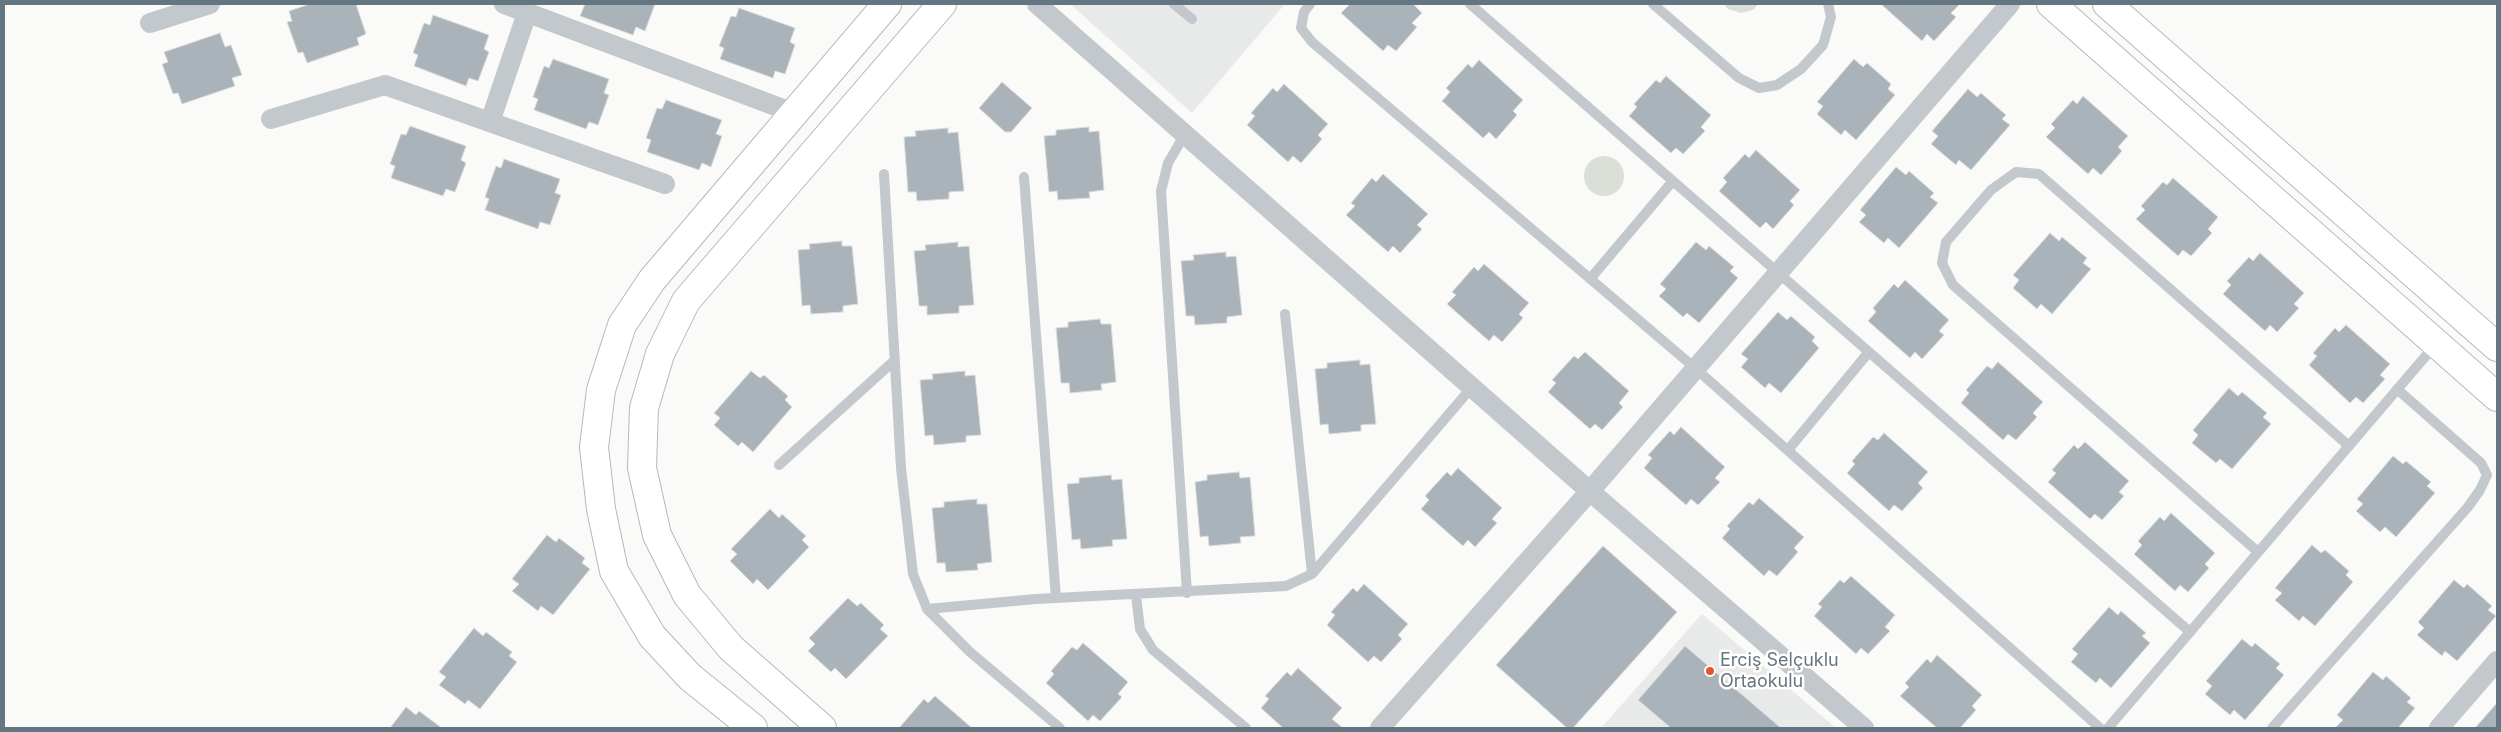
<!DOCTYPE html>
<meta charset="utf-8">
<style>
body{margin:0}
#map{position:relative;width:2501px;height:732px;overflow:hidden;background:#fafaf8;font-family:Inter,sans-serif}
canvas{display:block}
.frame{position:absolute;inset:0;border:5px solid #657683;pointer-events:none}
</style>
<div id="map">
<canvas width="2501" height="732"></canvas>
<div class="frame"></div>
</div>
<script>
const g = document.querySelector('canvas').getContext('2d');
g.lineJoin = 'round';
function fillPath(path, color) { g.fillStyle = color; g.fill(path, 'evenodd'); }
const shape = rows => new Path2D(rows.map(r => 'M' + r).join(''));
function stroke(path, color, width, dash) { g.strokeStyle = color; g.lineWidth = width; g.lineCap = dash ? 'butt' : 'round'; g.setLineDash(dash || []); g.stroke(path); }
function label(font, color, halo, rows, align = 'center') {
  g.font = font + ' Inter,sans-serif'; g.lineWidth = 5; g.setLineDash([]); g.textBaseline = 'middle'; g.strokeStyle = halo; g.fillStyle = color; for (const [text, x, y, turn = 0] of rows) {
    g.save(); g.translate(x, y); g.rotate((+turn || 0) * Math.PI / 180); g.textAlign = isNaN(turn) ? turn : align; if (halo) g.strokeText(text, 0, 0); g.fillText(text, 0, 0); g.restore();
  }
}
fillPath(shape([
 [1070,4,1285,4,1192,113],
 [1702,614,1836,728,1601,728]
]), '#e8e9e9');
fillPath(shape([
 [1724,4,1758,4,1753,10,1741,13,1728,9],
 '1584 176a20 20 0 1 1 40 0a20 20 0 1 1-40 0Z'
]), '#dadfd7');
const building = shape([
 [310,4,356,4,366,34,357,38,359,45,307,63,303,52,298,53,287,22,292,21,289,11,310,4],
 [585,4,655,4,645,31,636,27,633,35,580,16,585,4],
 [1350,4,1413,4,1422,13,1412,23,1417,27,1396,51,1388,45,1383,51,1341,13,1350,4],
 [1881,4,1960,4,1951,13,1956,17,1934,41,1927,34,1922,41,1881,4],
 [739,8,795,28,790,42,795,45,785,74,775,71,773,78,720,59,724,48,719,46,731,16,736,17,739,8],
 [433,15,489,35,484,49,489,52,478,81,469,78,466,86,414,66,418,55,413,53,424,23,430,25,433,15],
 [220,33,225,47,231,45,242,75,232,78,235,86,182,104,178,93,173,94,162,64,168,62,164,52,220,33],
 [553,59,609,79,604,93,609,95,598,125,589,122,586,129,534,110,538,99,533,97,544,66,549,68,553,59],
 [1854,59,1863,67,1867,63,1891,84,1888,89,1895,95,1856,140,1845,130,1841,135,1817,114,1823,106,1817,102,1854,59],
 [1479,60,1523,100,1513,111,1517,115,1496,139,1489,132,1483,138,1442,101,1450,92,1446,88,1468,64,1472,68,1479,60],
 [1666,76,1711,115,1701,127,1705,131,1683,154,1676,148,1671,153,1629,116,1637,107,1634,104,1656,80,1660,83,1666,76],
 [1002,82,1032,108,1011,132,1005,132,979,108,1002,82],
 [1284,84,1328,124,1318,135,1322,139,1301,163,1293,156,1288,162,1247,125,1255,116,1251,113,1273,88,1277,92,1284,84],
 [1968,89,1977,97,1981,93,2006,115,2002,119,2010,125,1971,170,1959,160,1956,165,1931,144,1938,136,1932,131,1968,89],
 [2083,96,2128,136,2118,147,2122,151,2101,175,2093,168,2088,174,2046,137,2055,128,2051,124,2073,100,2077,104,2083,96],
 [666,100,722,120,716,134,722,136,711,167,702,163,699,170,647,152,651,140,646,138,657,108,662,109,666,100],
 [410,126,466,146,461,160,466,163,455,192,446,189,443,196,391,178,395,166,390,164,401,134,406,135,410,126],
 [1089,127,1089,132,1099,131,1104,190,1089,192,1090,198,1058,200,1057,191,1049,192,1044,136,1056,135,1056,130,1089,127],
 [948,128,948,133,958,132,964,191,949,192,949,199,917,201,916,192,908,192,904,137,916,136,915,131,948,128],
 [1756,150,1800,190,1790,201,1794,205,1773,229,1766,222,1760,228,1719,191,1727,182,1723,178,1745,154,1749,158,1756,150],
 [504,159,560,179,555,193,561,195,550,225,540,222,538,229,485,210,489,199,485,197,496,166,501,168,504,159],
 [1896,167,1906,175,1909,171,1934,193,1930,197,1938,203,1899,248,1888,238,1884,243,1859,222,1866,215,1860,210,1896,167],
 [1383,174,1428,214,1417,225,1422,229,1400,253,1393,246,1388,252,1346,215,1355,206,1351,203,1372,178,1376,182,1383,174],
 [2173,178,2218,217,2208,229,2212,233,2191,256,2183,250,2178,256,2136,219,2145,210,2141,206,2163,182,2167,185,2173,178],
 [2050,233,2059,241,2062,237,2087,258,2083,263,2091,269,2052,314,2041,304,2037,309,2013,288,2019,280,2013,275,2050,233],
 [842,241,842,246,852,246,858,304,843,306,843,312,811,314,810,305,802,306,798,250,810,249,809,244,842,241],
 [958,242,958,247,969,246,974,305,959,306,959,313,927,315,927,306,919,306,914,251,926,250,925,245,958,242],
 [1696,242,1706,250,1709,246,1734,267,1730,271,1738,278,1699,323,1687,313,1683,317,1659,296,1666,289,1660,284,1696,242],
 [1226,252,1226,257,1236,256,1242,315,1227,317,1227,323,1195,325,1194,316,1186,316,1181,261,1194,260,1193,255,1226,252],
 [2260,253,2304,293,2294,304,2299,308,2277,332,2270,325,2265,331,2223,294,2231,285,2227,281,2249,257,2253,261,2260,253],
 [1484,264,1529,303,1519,314,1523,318,1502,342,1494,335,1489,341,1447,304,1456,295,1452,292,1474,267,1478,271,1484,264],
 [1905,280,1949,320,1939,331,1944,335,1922,359,1915,352,1910,358,1868,321,1876,312,1873,308,1894,284,1898,288,1905,280],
 [1778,312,1787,320,1791,316,1815,337,1812,341,1819,348,1781,393,1769,383,1765,388,1741,367,1748,359,1741,354,1778,312],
 [1100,319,1101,324,1111,324,1116,382,1101,384,1102,390,1070,393,1069,383,1061,383,1056,328,1068,327,1068,322,1100,319],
 [2346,325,2390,364,2380,375,2385,379,2363,403,2356,397,2350,403,2309,365,2317,356,2313,353,2335,328,2339,332,2346,325],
 [1585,352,1629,391,1619,403,1623,407,1602,430,1595,424,1590,429,1548,392,1556,383,1552,380,1574,356,1578,359,1585,352],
 [1360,360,1360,365,1370,364,1376,424,1361,425,1361,431,1329,434,1328,424,1320,425,1315,369,1327,368,1327,363,1360,360],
 [1998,362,2043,402,2033,413,2037,417,2016,440,2008,434,2003,440,1961,403,1969,393,1966,390,1987,366,1992,369,1998,362],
 [751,371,760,378,764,375,788,396,785,400,792,407,753,452,742,442,738,446,714,425,720,418,714,413,751,371],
 [965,371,965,376,975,375,981,435,966,436,966,442,934,445,933,435,925,436,920,380,933,379,932,374,965,371],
 [2229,388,2238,396,2242,392,2267,413,2263,417,2271,424,2232,469,2220,459,2216,463,2192,443,2198,435,2193,430,2229,388],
 [1681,427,1725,467,1715,478,1720,482,1698,505,1691,499,1686,505,1644,468,1652,458,1648,455,1670,431,1674,435,1681,427],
 [1884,433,1928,472,1918,483,1923,488,1902,511,1894,505,1889,511,1847,473,1855,464,1852,461,1873,437,1878,440,1884,433],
 [2085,442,2129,481,2119,492,2124,496,2102,520,2095,514,2090,519,2048,482,2056,473,2052,470,2074,445,2078,449,2085,442],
 [2393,456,2403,464,2406,461,2431,482,2427,486,2435,493,2396,537,2385,527,2380,532,2356,511,2363,504,2357,499,2393,456],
 [1458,468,1502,508,1492,519,1497,523,1475,547,1468,540,1463,546,1421,509,1429,500,1425,496,1447,472,1451,476,1458,468],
 [1239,472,1240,478,1250,477,1255,536,1240,537,1241,543,1209,546,1208,536,1200,537,1195,482,1207,480,1207,475,1239,472],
 [1111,475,1112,480,1122,479,1127,539,1112,540,1113,546,1081,549,1080,539,1072,540,1067,484,1079,483,1079,478,1111,475],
 [1759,498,1804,537,1794,548,1798,552,1777,576,1769,570,1764,576,1722,538,1730,529,1727,526,1749,502,1753,505,1759,498],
 [977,499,977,504,987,504,992,562,977,564,978,570,946,572,945,563,937,563,932,508,944,507,944,502,977,499],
 [770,509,779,518,782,514,806,536,802,540,809,547,768,590,757,579,753,584,730,561,737,554,731,549,770,509],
 [2171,513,2215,553,2205,564,2209,568,2188,592,2180,585,2175,591,2134,554,2142,545,2138,541,2160,517,2164,521,2171,513],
 [547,535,556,542,559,538,585,558,582,563,590,569,553,615,541,606,538,611,512,591,519,584,512,579,547,535],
 [2312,545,2321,553,2325,550,2349,571,2346,575,2353,582,2315,626,2303,616,2299,621,2275,600,2282,593,2275,588,2312,545],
 [1603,546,1677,612,1573,728,1567,728,1496,665,1603,546],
 [1851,576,1895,615,1885,627,1890,631,1868,654,1861,648,1856,654,1814,616,1822,607,1818,604,1840,580,1844,583,1851,576],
 [2454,580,2464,588,2467,584,2492,606,2488,610,2496,616,2457,661,2445,651,2442,656,2417,635,2424,628,2418,622,2454,580],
 [1364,584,1408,624,1398,635,1402,639,1381,662,1374,656,1368,662,1327,625,1335,615,1331,612,1353,588,1357,592,1364,584],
 [848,598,857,606,861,603,884,625,880,629,888,636,846,679,835,668,831,672,808,651,815,644,809,638,848,598],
 [2109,607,2118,615,2121,611,2146,633,2142,636,2150,643,2111,688,2100,678,2096,683,2071,662,2078,654,2072,649,2109,607],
 [474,628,483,636,486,632,512,652,509,656,517,662,480,709,468,700,465,704,439,685,446,677,439,672,474,628],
 [2242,639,2252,647,2255,643,2280,664,2276,668,2284,675,2245,720,2234,710,2230,715,2205,694,2212,686,2206,681,2242,639],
 [1083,643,1128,682,1118,694,1122,697,1100,721,1093,715,1088,721,1046,683,1054,674,1051,671,1072,647,1077,650,1083,643],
 [1685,646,1781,728,1671,728,1638,700,1685,646],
 [1937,655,1982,695,1972,706,1976,710,1960,728,1937,728,1900,696,1909,687,1905,683,1927,659,1931,663,1937,655],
 [1298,668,1342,708,1332,719,1343,728,1283,728,1261,708,1269,699,1265,696,1287,672,1291,676,1298,668],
 [2373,672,2383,680,2386,676,2411,698,2407,702,2415,708,2398,728,2335,728,2343,720,2337,715,2373,672],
 [935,696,972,728,899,728,924,699,928,703,935,696],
 [2497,703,2497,728,2475,728,2497,703],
 [406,707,416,715,419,711,442,728,390,728,406,707]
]);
fillPath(building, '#aab3b9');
stroke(building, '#dcdcda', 1);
const secondary = shape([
 [2051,4,2497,397],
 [2107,4,2497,347],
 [753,728,690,677,652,636,614,571,601,509,594,447,601,390,622,325,652,280,887,4],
 [822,728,731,648,687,595,657,535,642,468,644,408,660,354,686,301,942,4]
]);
stroke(secondary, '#b3babf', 30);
stroke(shape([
 [1174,4,1192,19],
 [1310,4,1304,12,1301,28,1312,42,1695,368,2100,728],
 [1470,4,2190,632],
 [1653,4,1739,78,1759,88,1777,85,1801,69,1823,45,1831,17,1828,4],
 [1185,134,1168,163,1161,191,1187,593],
 [884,174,901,468,913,574,927,609,970,652,1060,728],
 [1024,177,1056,598],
 [1590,279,1672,182],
 [1285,314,1312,574],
 [1788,450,1868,353],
 [779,465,895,360],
 [2258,552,1953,285,1942,263,1946,242,1991,190,2016,172,2039,174,2349,446],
 [1136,595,1140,629,1153,650,1246,728],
 [927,609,1036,599,1286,586,1312,574,1472,387],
 [2108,728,2436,344],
 [2272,728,2468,507,2480,490,2487,475,2481,463,2397,389]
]), '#c3c8cc', 10);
stroke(shape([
 [504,4,794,113],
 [1037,4,1585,487,1864,728],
 [150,23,210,4],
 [271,119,385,85,665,184],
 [490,122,527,13],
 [1380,728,1590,491,2010,4],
 [2439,728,2497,661]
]), '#c3c8cc', 20);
stroke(secondary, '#fff', 28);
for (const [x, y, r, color] of [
 [1710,671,5,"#e4572e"]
]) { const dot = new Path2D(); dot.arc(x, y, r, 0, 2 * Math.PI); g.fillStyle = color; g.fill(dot); stroke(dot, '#fff', 2); }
label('18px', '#657683', '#fff', [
 ["Erciş Selçuklu",1720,661],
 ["Ortaokulu",1720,682]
], 'left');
</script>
